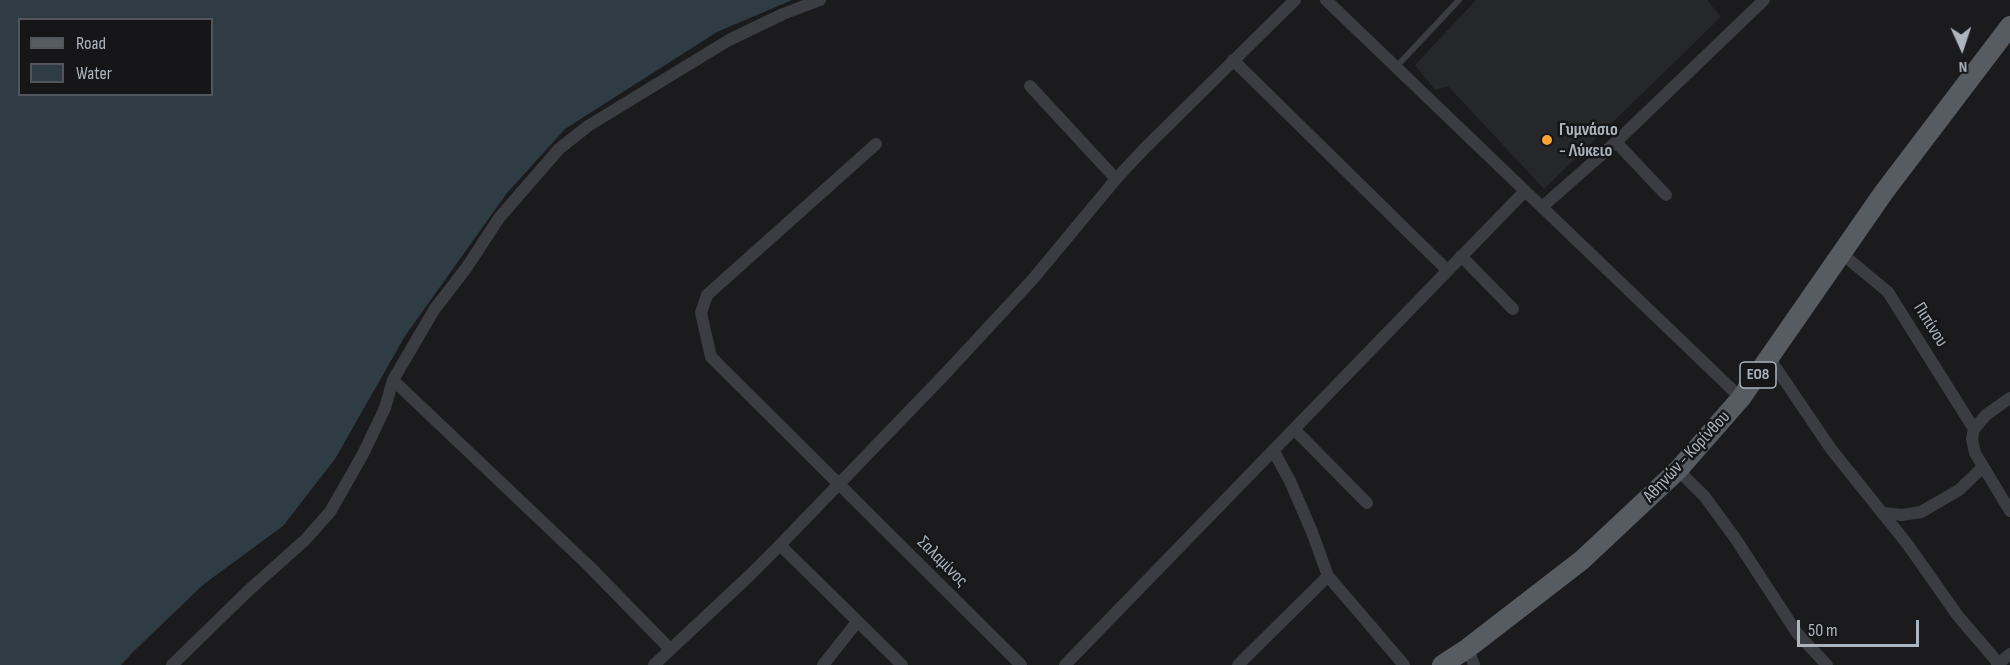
<!DOCTYPE html>
<meta charset="utf-8">
<style>
body{margin:0}
#map{position:relative;width:2010px;height:665px;overflow:hidden;background:#1b1b1d;font-family:"Sofia Sans Condensed",sans-serif}
canvas{display:block}
.legend{position:absolute;left:18px;top:18px;width:195px;height:78px;box-sizing:border-box;background:#161619;border:2px solid #52555b;margin:0;padding:8px 10px;list-style:none;font-size:18px;color:#acb4be}
.legend li{display:flex;align-items:center;gap:12px;height:30px}
.legend b{width:30px;border:2px solid #52555b}
.north{position:absolute;left:1932px;top:18px;width:60px;height:60px;-webkit-text-stroke:4px #161619;paint-order:stroke;rotate:177deg;font-size:16px;font-weight:700;line-height:24px;text-align:center;color:#acb4be}
.north::after{content:'';display:block;margin:auto;width:21px;height:27px;background:#acb4be;clip-path:polygon(50% 0,100% 100%,50% 72%,0 100%)}
.scale{position:absolute;left:1797px;top:620px;width:122px;height:27px;box-sizing:border-box;border:3px solid #acb4be;border-top:0;padding-left:8px;font-size:18px;line-height:21px;white-space:nowrap;color:#acb4be;-webkit-text-stroke:4px #161619;paint-order:stroke}
</style>
<div id="map">
<canvas width="2010" height="665"></canvas>
<ul class="legend">
<li><b style="height:8px;background:#575b62"></b>Road</li>
<li><b style="height:16px;background:#2f3c43"></b>Water</li>
</ul>
<div class="north">N</div>
<div class="scale">50 m</div>
</div>
<script>
const g = document.querySelector('canvas').getContext('2d');
g.lineJoin = 'round';
function fillPath(path, color) { g.fillStyle = color; g.fill(path, 'evenodd'); }
const shape = rows => new Path2D(rows.map(r => 'M' + r).join(''));
function stroke(path, color, width, dash) { g.strokeStyle = color; g.lineWidth = width; g.lineCap = dash ? 'butt' : 'round'; g.setLineDash(dash || []); g.stroke(path); }
function label(font, color, halo, rows, align = 'center') {
  g.font = font + ' "Sofia Sans Condensed",sans-serif'; g.lineWidth = 5; g.setLineDash([]); g.textBaseline = 'middle'; g.strokeStyle = halo; g.fillStyle = color; for (const [text, x, y, turn = 0] of rows) {
    g.save(); g.translate(x, y); g.rotate((+turn || 0) * Math.PI / 180); g.textAlign = isNaN(turn) ? turn : align; if (halo) g.strokeText(text, 0, 0); g.fillText(text, 0, 0); g.restore();
  }
}
fillPath(shape([
 [1476,0,1707,0,1721,17,1544,189,1448,86,1435,90,1415,65]
]), '#26272b');
fillPath(shape([
 [0,0,792,0,717,32,565,129,507,193,405,336,335,459,283,526,204,584,133,652,121,665,0,665],
 [20,20,212,20,212,94,20,94]
]), '#2f3c43');
stroke(shape([
 [1396,67,1459,0]
]), '#3b3d43', 6);
stroke(shape([
 [1326,0,1741,398],
 [1233,60,1447,270],
 [1030,86,1116,179],
 [1616,142,1666,195],
 [876,144,707,295,701,313,711,357,1021,665],
 [1542,207,1616,142,1764,0],
 [1841,253,1888,292,1974,429],
 [1461,256,1513,309],
 [1770,359,1831,449,1908,545,1958,616,1999,664],
 [393,380,589,566,670,649],
 [2010,398,1986,415,1974,429,1972,439,1975,453,2010,511],
 [1294,429,1367,503],
 [1273,450,1290,481,1312,532,1328,576,1404,665],
 [1678,470,1705,497,1735,538,1797,633,1827,665],
 [1883,513,1902,515,1921,512,1959,490,1983,467],
 [780,545,902,665],
 [1468,648,1474,665],
 [172,665,249,590,305,540,330,512,363,454,385,408,393,380,434,310,467,267,499,218,559,149,588,126,729,40,783,14,820,0],
 [654,665,749,576,780,545,946,373,1033,279,1116,179,1143,150,1295,0],
 [823,665,857,622],
 [1065,665,1525,191],
 [1238,665,1328,576],
 [1997,665,2010,654]
]), '#3b3d43', 12);
stroke(shape([
 [1442,665,1468,648,1582,560,1678,470,1741,398,1884,192,2010,26]
]), '#575b62', 20);
for (const [x, y, r, color] of [
 [1547,140,6,"#ffa331"]
]) { const dot = new Path2D(); dot.arc(x, y, r, 0, 2 * Math.PI); g.fillStyle = color; g.fill(dot); stroke(dot, '#161619', 2); }
for (const [x, y, w] of [
 [1758,375,36]
]) { const box = new Path2D(); box.roundRect(x - w / 2, y - 13, w, 26, 4.5); g.fillStyle = '#161619'; g.fill(box); stroke(box, '#acb4be', 1.5); }
label('bold 16px', '#acb4be', null, [
 ["ΕΟ8",1758,375]
]);
label('bold 18px', '#acb4be', '#161619', [
 ["Γυμνάσιο",1559,130],
 ["- Λύκειο",1559,151]
], 'left');
label('18px', '#acb4be', '#161619', [
 ["Πιπίνου",1930,325,58],
 ["Αθηνών - Κορίνθου",1687,457,-47],
 ["Σαλαμίνος",942,562,45]
]);
</script>
